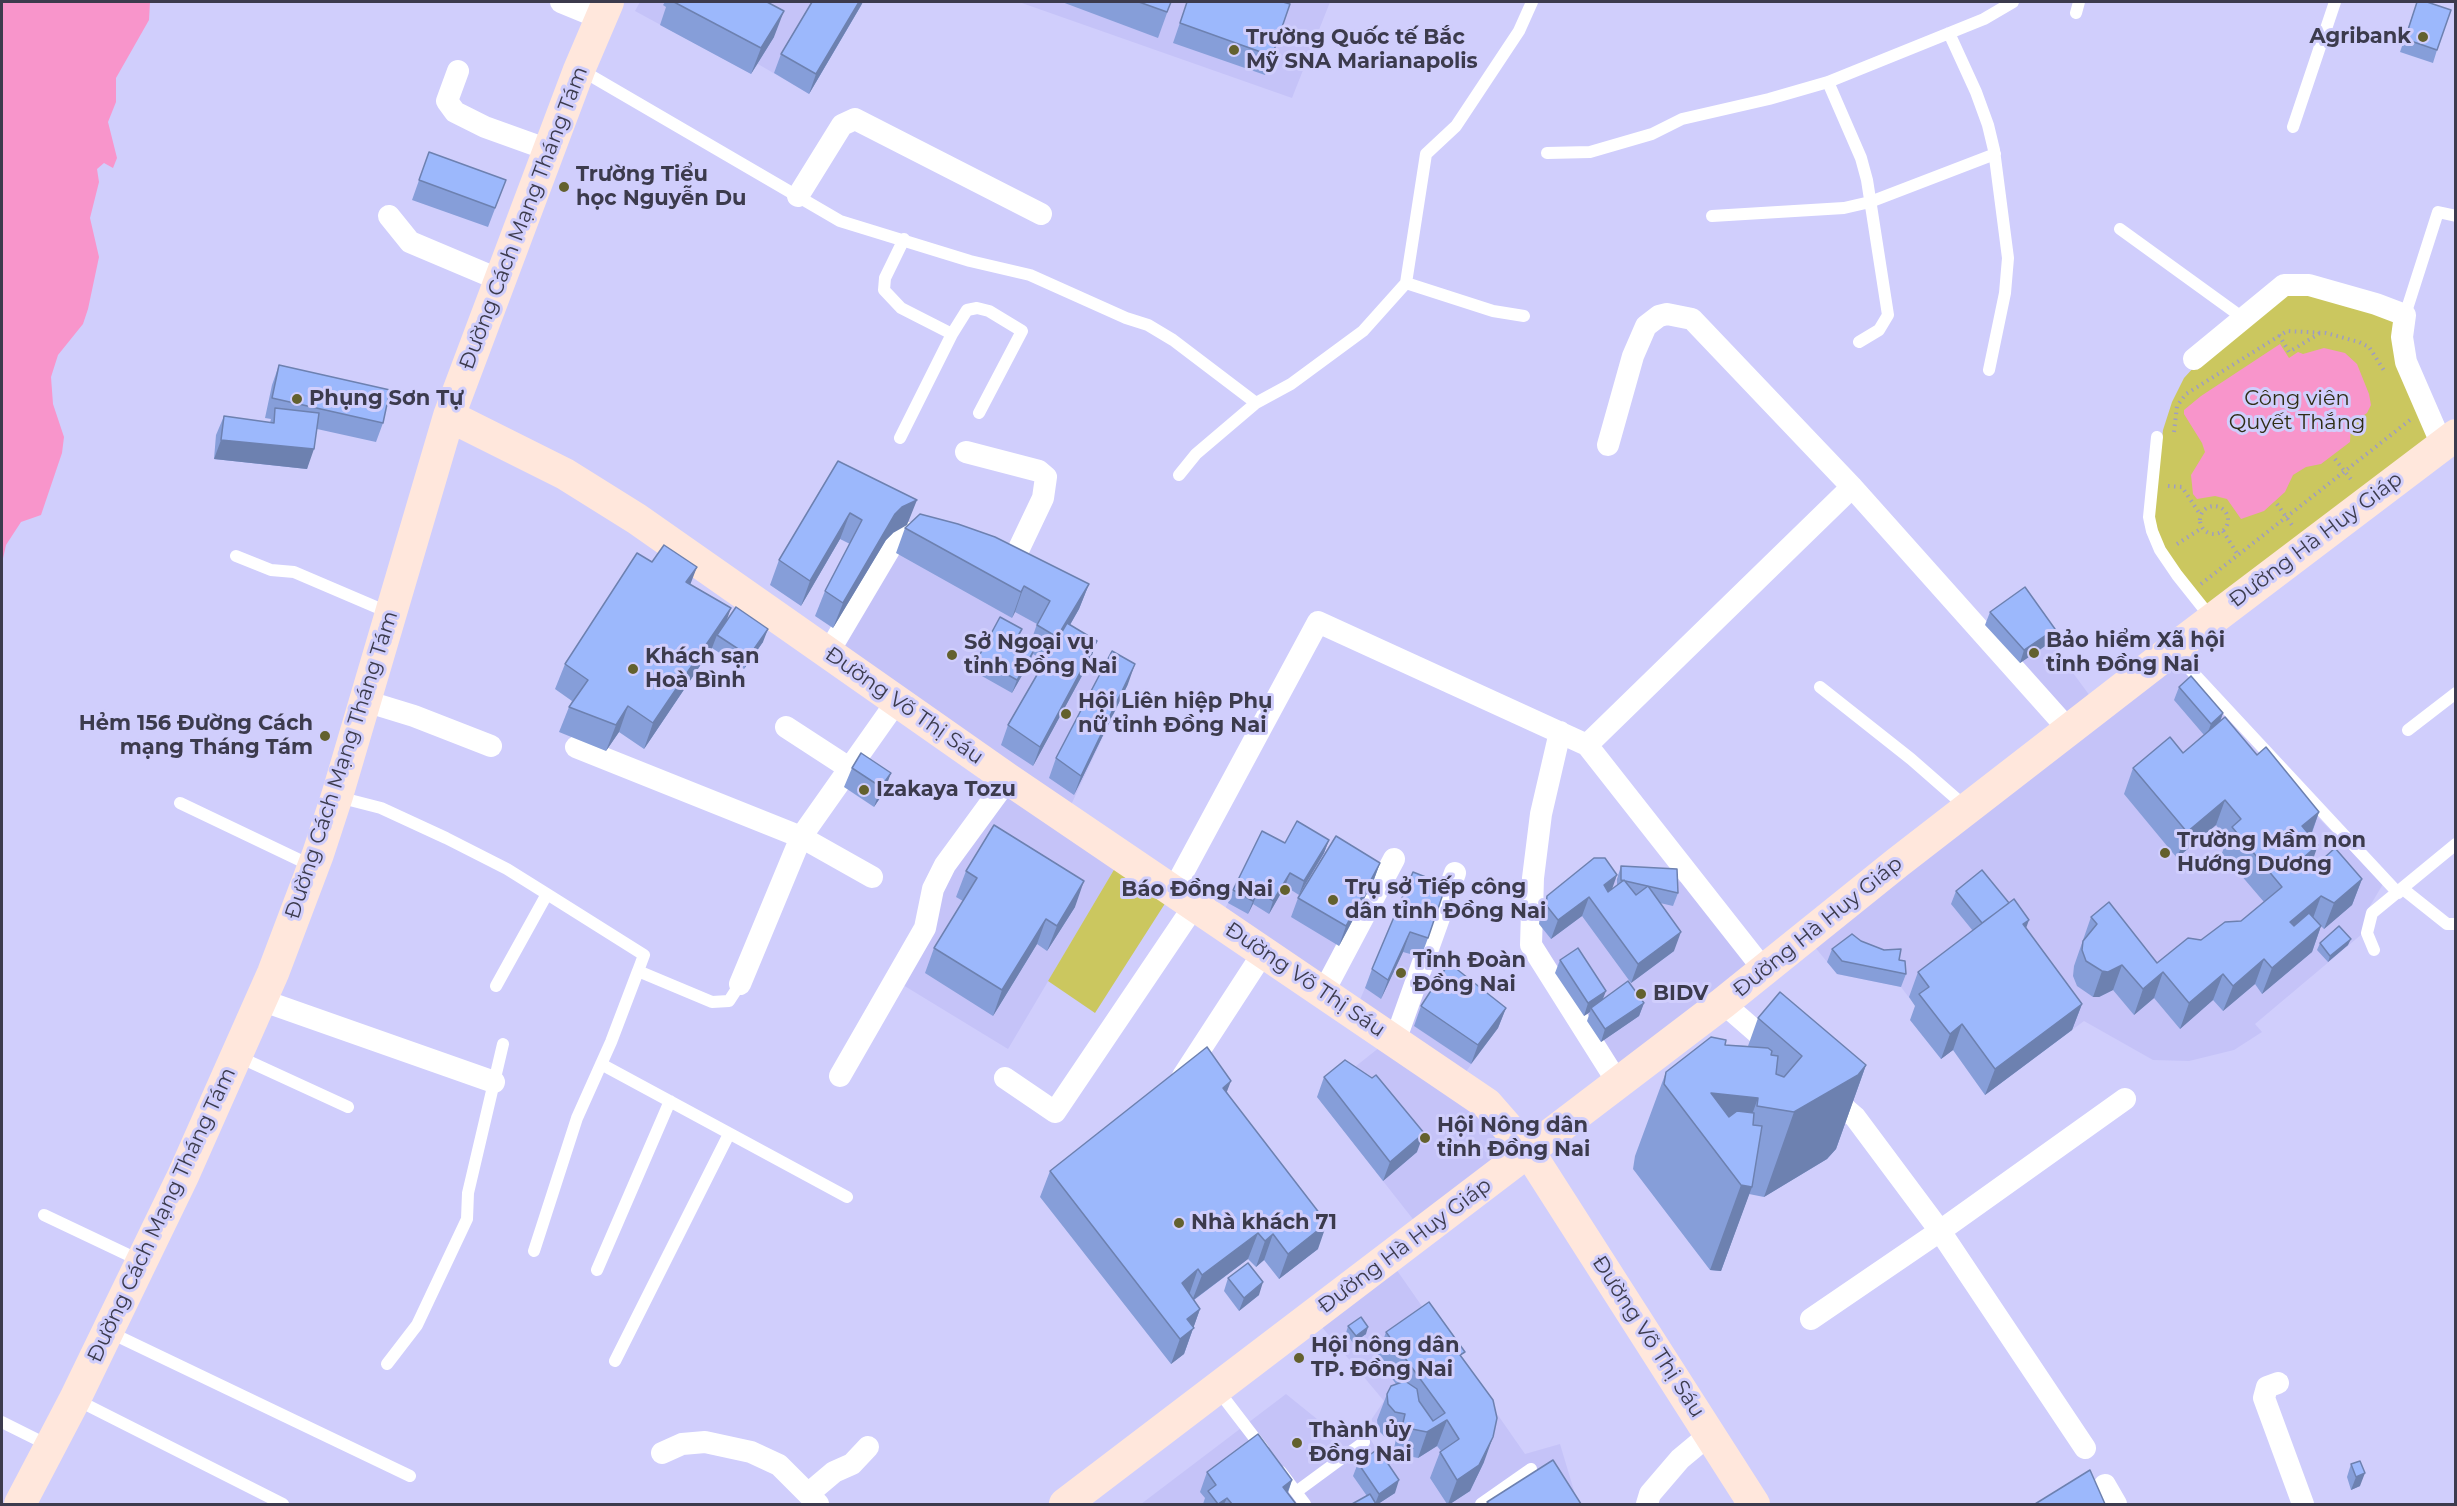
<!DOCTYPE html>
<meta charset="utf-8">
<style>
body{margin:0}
#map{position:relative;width:2457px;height:1506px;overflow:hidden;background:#d0cefc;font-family:Montserrat,sans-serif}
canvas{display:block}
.frame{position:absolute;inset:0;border:3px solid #3c3b4d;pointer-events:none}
</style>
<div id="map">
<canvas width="2457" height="1506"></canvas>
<div class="frame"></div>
</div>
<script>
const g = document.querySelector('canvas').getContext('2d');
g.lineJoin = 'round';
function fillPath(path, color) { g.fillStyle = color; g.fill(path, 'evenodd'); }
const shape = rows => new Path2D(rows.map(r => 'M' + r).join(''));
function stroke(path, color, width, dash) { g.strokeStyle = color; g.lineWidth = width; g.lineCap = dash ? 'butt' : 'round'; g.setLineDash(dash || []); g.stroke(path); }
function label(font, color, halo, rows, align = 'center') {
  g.font = font + ' Montserrat,sans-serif'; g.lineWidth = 6; g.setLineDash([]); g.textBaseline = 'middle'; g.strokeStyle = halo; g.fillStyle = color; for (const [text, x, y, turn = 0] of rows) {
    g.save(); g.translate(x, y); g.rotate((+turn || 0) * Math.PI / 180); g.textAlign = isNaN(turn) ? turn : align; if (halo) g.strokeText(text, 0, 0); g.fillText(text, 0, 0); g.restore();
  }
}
fillPath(shape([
 [640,2,863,2,809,94,758,64,751,74,635,11],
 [1019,2,1330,2,1292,98],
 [949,550,1060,643,1128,684,1070,807,840,647,896,553],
 [2020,601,2090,696,2067,717,1985,625],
 [2176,663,2288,787,2383,884,2367,911,2362,934,2255,1024,2262,1032,2234,1050,2189,1061,2153,1060,2084,1021,1985,1095,1953,1050,1941,1059,1910,1020,1920,1012,1901,987,1837,974,1814,946],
 [1007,793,1115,868,1008,1049,903,985,941,888],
 [1292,834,1373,882,1323,978,1224,911,1257,844,1280,856],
 [1587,877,1684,882,1751,965,1618,1069,1538,939,1540,915],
 [1406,892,1419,964,1498,1028,1465,1073,1359,1002],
 [1380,1047,1472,1108,1511,1149,1416,1223,1317,1097],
 [1396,1269,1525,1454,1560,1444,1578,1504,1141,1504,1286,1394,1338,1436,1366,1432,1377,1450,1393,1452,1396,1440,1385,1437,1371,1420,1384,1401,1321,1326]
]), '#c5c3f8');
fillPath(shape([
 [2289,289,2400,320,2432,437,2208,606,2172,561,2160,538,2154,517,2163,430,2172,402,2184,378,2205,355],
 [1115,868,1166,902,1095,1013,1048,981]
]), '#cbc75f');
fillPath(shape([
 [2,2,150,2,149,20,116,78,116,102,108,122,117,158,113,168,104,163,97,169,99,182,90,218,99,257,88,309,83,324,58,355,51,377,53,404,64,437,62,453,41,515,21,522,6,545,2,563],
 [2280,344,2289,358,2298,352,2303,354,2324,348,2345,353,2357,364,2369,394,2371,405,2367,413,2351,424,2350,442,2321,464,2306,467,2293,475,2285,492,2264,511,2241,519,2227,499,2215,496,2197,499,2193,494,2191,475,2205,452,2202,443,2184,414,2184,410,2201,396]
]), '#f895cb');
stroke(shape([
 [2279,335,2289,352,2320,333],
 [2174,432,2177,406,2186,394,2287,331,2326,333,2359,342,2369,347,2385,372],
 [2335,459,2353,482],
 [2168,486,2182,487,2200,514],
 [2277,504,2294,528],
 '2200 520a14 14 0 1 1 28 0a14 14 0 1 1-28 0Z',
 [2223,531,2238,555],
 [2177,544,2202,528],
 [2201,584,2410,420]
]), '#9f9dc2', 4, [1.5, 4.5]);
stroke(shape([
 [2076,13,2079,2],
 [1949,33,1976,92,1988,125,1994,150,2008,258,2005,293,1989,370],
 [581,70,840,221,970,261,1030,275,1126,318,1148,325,1173,340,1256,403],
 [1828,82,1861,158,1867,180,1888,315,1879,330,1859,342],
 [2293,127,2335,2],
 [1547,153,1590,152,1652,134,1682,119,1769,99,1828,82,1984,19,2013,2],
 [1712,216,1844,208,1870,202,1995,154],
 [2120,229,2243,318],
 [904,239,885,278,884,290,901,308,952,334],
 [1406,283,1493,311,1524,316],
 [2405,315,2438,212,2456,216],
 [2157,437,2149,517,2152,531,2160,550,2177,575,2212,619],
 [900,438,952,334,967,310,977,308,989,311,1022,331,979,413],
 [1179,475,1196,454,1256,403,1291,384,1363,331,1406,283,1426,154,1456,126,1519,31,1532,2],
 [236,556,271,570,294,572,390,613],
 [2172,650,2398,893],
 [1820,687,1911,759,1967,808],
 [2408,730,2456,693],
 [338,797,381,808,446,838,507,869,547,894,496,986],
 [180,803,312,866],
 [2403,889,2447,924,2456,924],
 [547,894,644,955,638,971],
 [2374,950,2367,933,2372,913,2456,844],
 [237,1056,348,1107],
 [601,1064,847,1197],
 [44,1215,141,1261],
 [534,1251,577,1118,611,1042,638,971,712,1002,729,1001,740,984],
 [597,1270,670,1101],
 [109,1332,410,1476],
 [615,1361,729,1134],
 [387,1364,417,1325,467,1219,468,1193,503,1044],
 [1217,1389,1263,1449],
 [75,1399,283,1504],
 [2,1422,50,1446],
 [1281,1472,1305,1504],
 [1296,1492,1364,1442],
 [1481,1504,1531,1469]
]), '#fff', 12);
stroke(shape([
 [561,2,600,18],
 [458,71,447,101,455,112,485,127,549,150],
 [798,196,842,125,855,119,1041,214],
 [389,216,410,242,500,280],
 [2194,359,2284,285,2309,285,2376,304,2405,315,2402,337,2406,362,2442,445],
 [1608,445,1633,356,1646,326,1659,316,1667,314,1692,319,1852,487,2069,730],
 [966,452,1039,471,1046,477,1043,498,1014,559,1010,563,997,560],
 [828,653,892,545,909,533,931,538],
 [365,701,414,716,491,746],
 [786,727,849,768],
 [1560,732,1541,814,1533,878,1531,945,1618,1083],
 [1587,745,1852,487],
 [576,747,801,837,872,877],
 [1173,891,1318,622,1587,745,1764,970],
 [740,984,801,837,897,701],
 [1323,993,1394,859],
 [261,1000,494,1082],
 [1723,1003,1777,1050],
 [1395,1041,1455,873],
 [840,1076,925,928,933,889,945,865,1008,779],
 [1183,1076,1263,953],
 [1005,1078,1055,1112,1194,906],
 [1827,1093,1855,1117,1940,1231,2085,1448],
 [1811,1319,1940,1231,2125,1099],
 [2278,1383,2267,1387,2264,1398,2303,1504],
 [662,1453,682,1444,705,1442,751,1452,779,1465,818,1504],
 [2105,1485,2116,1504],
 [808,1494,834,1472,852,1464,868,1447],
 [1647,1504,1650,1494,1680,1459,1710,1434]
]), '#fff', 22);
stroke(shape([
 [449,416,565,474,637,519,1008,779,1487,1104,1529,1152,1754,1504],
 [20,1504,75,1399,183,1176,273,973,318,854,337,796,449,416,579,70,608,2],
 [1065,1504,1723,1003,1897,863,2172,650,2456,435]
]), '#ffe7dc', 32);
fillPath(shape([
 [665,2,767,2,774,37,751,74,660,25,666,7,663,5],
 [1062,2,1171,2,1158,38],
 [1187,2,1290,4,1265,75,1173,43],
 [2417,2,2437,50,2433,63,2400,52],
 [862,4,809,94,774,73,781,54],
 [429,152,506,180,488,227,412,200],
 [279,365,383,423,376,442,317,429,307,469,214,459,216,435,224,416,270,423,271,419,265,418,272,385],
 [838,461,893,533,886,540,833,628,815,616,825,591,850,544,840,539,801,606,770,585,779,560],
 [905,528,1089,584,1079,609,1070,625,1090,661,1033,766,1001,745,1008,725,1045,661,1033,654,1029,663,1012,693,973,671,978,658,1022,629,1017,640,1029,647,1037,624,1015,612,1012,618,896,553],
 [690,584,726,622,763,642,744,669,712,648,644,749,619,732,606,751,559,732,569,707,572,701,555,689,565,664],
 [1990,612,2055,629,2051,642,2020,663,1985,625],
 [1128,684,1074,795,1049,778,1056,758],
 [2179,687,2223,713,2220,722,2257,755,2319,812,2311,836,2311,865,2313,868,2362,879,2352,905,2324,929,2321,926,2312,952,2262,994,2255,984,2223,1011,2213,1000,2180,1029,2154,998,2134,1015,2113,990,2099,997,2093,997,2077,986,2073,976,2074,966,2091,917,2157,963,2201,940,2241,921,2264,902,2222,853,2227,839,2216,825,2177,858,2124,794,2133,768,2183,753,2204,735,2174,700],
 [861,753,884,792,874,807,844,787,852,768],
 [1329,840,1324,853,1299,895,1285,886,1269,914,1253,904,1248,914,1228,903,1233,890,1285,843],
 [1380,863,1373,882,1339,946,1291,917,1298,898],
 [1621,866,1678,893,1673,906,1660,903,1674,951,1631,983,1582,916,1551,939,1539,924,1540,915,1547,896,1612,889,1617,886,1617,879],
 [966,871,1075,907,1047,951,1037,944,993,1016,925,973,934,948,963,901,956,897],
 [1413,872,1428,938,1421,957,1403,952,1381,999,1365,988,1372,969],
 [1956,891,2026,928,2082,1004,2072,1030,1985,1095,1953,1050,1941,1059,1910,1020,1915,1006,1909,997,1918,972,1973,931,1951,904],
 [1861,941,1884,950,1899,960,1906,974,1901,987,1837,974,1827,962,1832,949],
 [2320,943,2348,945,2328,962,2317,950],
 [1560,960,1603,999,1644,1003,1639,1016,1601,1042,1587,1021,1590,1012,1584,1016,1555,973],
 [1421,1006,1506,1008,1498,1028,1471,1064,1414,1026],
 [1758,1018,1866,1065,1836,1149,1827,1159,1764,1197,1749,1194,1721,1271,1710,1270,1633,1169,1635,1156,1666,1072,1725,1045,1748,1046],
 [1324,1077,1372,1078,1417,1152,1383,1181,1317,1097],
 [1227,1092,1318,1249,1279,1279,1264,1260,1256,1267,1248,1259,1194,1300,1200,1309,1184,1354,1171,1364,1040,1197,1050,1171],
 [1228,1278,1259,1295,1239,1311,1224,1291],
 [1348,1326,1366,1334,1353,1343,1346,1333],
 [1386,1332,1463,1358,1484,1462,1470,1491,1450,1504,1447,1504,1430,1478,1440,1452,1441,1451,1437,1446,1418,1458,1393,1453,1396,1439,1385,1437,1378,1430,1377,1420,1387,1394,1396,1384,1377,1358],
 [1358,1463,1395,1493,1378,1504,1352,1504,1367,1496,1353,1476],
 [2351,1464,2360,1486,2351,1490,2347,1477],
 [1207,1472,1292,1480,1288,1493,1296,1504,1203,1504,1205,1498,1200,1492]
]), '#869ed9');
fillPath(shape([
 [859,2,863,2,809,94,816,74],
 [784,11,774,37,751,74,761,48],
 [221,440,314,449,307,469,214,459],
 [917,500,907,525,893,533,886,540,833,628,843,603,895,514,902,507],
 [850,513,840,539,801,606,810,581],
 [697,567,687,593,686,582],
 [1089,584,1079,609,1048,663,1057,637],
 [1024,586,1015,612,1012,618,1021,592],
 [731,608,722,634,717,635,712,648,644,749,653,723],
 [768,629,763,642,744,669,749,656],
 [2055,629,2051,642,2020,663,2024,650],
 [1097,641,1090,661,1033,766,1040,747],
 [1034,650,1029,663,1012,693,1017,680],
 [1135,664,1128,684,1074,795,1081,776],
 [628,706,619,732,606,751,616,725],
 [2223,713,2218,726,2206,737,2211,724],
 [891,773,884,792,874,807,881,787],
 [2225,800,2216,825,2177,858,2187,832],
 [2319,812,2310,837,2302,826],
 [1329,840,1324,853,1299,895,1304,881],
 [2318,845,2309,871,2304,857],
 [1380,863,1373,882,1339,946,1346,926],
 [1290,873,1285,886,1269,914,1273,901],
 [1617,875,1610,895,1604,885],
 [2362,879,2352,905,2324,929,2334,903],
 [1084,881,1075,907,1047,951,1057,926],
 [1258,891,1253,904,1248,914,1253,901],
 [2321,896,2312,921,2281,947,2290,922],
 [1589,897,1582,916,1551,939,1558,920],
 [1046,919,1037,944,993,1016,1002,990],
 [2029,920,2020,945,2023,924],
 [2321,926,2312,952,2262,994,2272,968],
 [1410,932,1403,952,1381,999,1388,980],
 [1681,932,1674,951,1631,983,1638,964],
 [2351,939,2348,945,2328,962,2330,956],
 [2264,959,2255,984,2223,1011,2233,986],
 [2122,965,2113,990,2099,997,2093,997,2102,971],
 [2163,972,2154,998,2134,1015,2143,989],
 [2223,974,2213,1000,2180,1029,2189,1003],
 [1606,991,1601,1004,1591,1008,1590,1012,1584,1016,1588,1003],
 [1644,1003,1639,1016,1601,1042,1605,1029],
 [2082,1004,2072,1030,1985,1095,1995,1069],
 [1506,1008,1498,1028,1471,1064,1478,1045],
 [1962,1024,1953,1050,1941,1059,1950,1034],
 [1866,1065,1836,1149,1827,1159,1764,1197,1794,1112],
 [1231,1081,1221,1107,1223,1088],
 [1711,1093,1758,1098,1731,1173],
 [1424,1133,1417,1152,1383,1181,1390,1162],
 [1741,1185,1752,1187,1721,1271,1710,1270],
 [1327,1223,1318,1249,1279,1279,1288,1254],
 [1258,1233,1248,1259,1192,1301,1202,1275],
 [1273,1234,1264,1260,1256,1267,1265,1241],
 [1198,1269,1189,1295,1182,1283],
 [1263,1282,1259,1295,1239,1311,1244,1298],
 [1200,1309,1184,1354,1171,1364,1187,1319],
 [1368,1327,1366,1334,1353,1343,1356,1336],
 [1447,1420,1437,1446,1418,1458,1427,1432],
 [1493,1437,1484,1462,1470,1491,1450,1504,1448,1504,1457,1480],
 [2365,1473,2360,1486,2351,1490,2356,1477],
 [1292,1480,1285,1499,1283,1487],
 [1399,1480,1395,1493,1378,1504,1375,1504,1379,1494],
 [1227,1498,1224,1504,1218,1504]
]), '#6d81b0');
const building = shape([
 [674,2,767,2,784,11,761,48,674,2],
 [812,2,859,2,816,74,781,54,812,2],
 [1139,2,1171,2,1167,12,1139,2],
 [1187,2,1283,2,1290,4,1272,56,1180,23,1187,2],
 [2417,2,2427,2,2451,10,2437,50,2405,39,2417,2],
 [429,152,506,180,495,208,419,180,429,152],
 [279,365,390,390,383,423,272,398,279,365],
 [275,408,319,413,314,449,221,440,224,416,274,423,275,408],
 [838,461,917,500,902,507,895,514,843,603,825,591,862,520,850,513,810,581,779,560,838,461],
 [920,514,958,524,995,537,1089,584,1057,637,1037,625,1050,601,1024,586,1021,592,905,528,920,514],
 [664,545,697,567,686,582,731,608,653,723,628,706,616,725,569,707,588,680,565,664,637,553,652,562,664,545],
 [2025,587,2055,629,2024,650,1990,612,2025,587],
 [736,607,768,629,749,656,717,635,736,607],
 [1000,617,1022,629,1016,639,1034,650,1017,680,978,658,1000,617],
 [1067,623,1097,641,1040,747,1008,725,1067,623],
 [1112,651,1135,664,1081,776,1056,758,1112,651],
 [2191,676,2223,713,2211,724,2179,687,2191,676],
 [2225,717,2257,755,2266,747,2319,812,2302,826,2318,845,2304,857,2313,868,2335,848,2362,879,2334,903,2321,896,2290,922,2294,926,2309,913,2321,926,2272,968,2264,959,2233,986,2223,974,2189,1003,2163,972,2143,989,2122,965,2108,972,2102,971,2086,961,2082,950,2083,941,2097,924,2091,917,2109,902,2157,963,2188,938,2201,940,2225,922,2241,921,2282,887,2232,827,2241,819,2225,800,2187,832,2133,768,2170,737,2183,753,2225,717],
 [861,753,891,773,881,787,852,768,861,753],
 [1297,821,1329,840,1304,881,1290,873,1273,901,1258,891,1253,901,1233,890,1262,831,1285,843,1297,821],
 [994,825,1084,881,1057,926,1046,919,1002,990,934,948,977,878,966,871,994,825],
 [1336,836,1380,863,1346,926,1298,898,1336,836],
 [1594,858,1605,858,1617,875,1604,885,1608,892,1624,880,1636,895,1648,886,1681,932,1638,964,1589,897,1558,920,1546,905,1547,896,1594,858],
 [1621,866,1677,869,1678,893,1621,880,1621,866],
 [1982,870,2009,903,1982,923,1956,891,1982,870],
 [1413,872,1446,885,1428,938,1410,932,1388,980,1372,969,1413,872],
 [2014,899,2029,920,2023,924,2082,1004,1995,1069,1962,1024,1950,1034,1919,994,1929,987,1918,972,2014,899],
 [2339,926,2351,939,2330,956,2320,943,2339,926],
 [1852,934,1861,941,1884,950,1901,949,1899,960,1905,961,1906,974,1842,961,1832,949,1852,934],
 [1578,948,1606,991,1588,1003,1560,960,1578,948],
 [1449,963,1506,1008,1478,1045,1421,1006,1449,963],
 [1628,981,1644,1003,1605,1029,1591,1008,1628,981],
 [1780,992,1866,1065,1858,1075,1794,1112,1757,1106,1758,1098,1711,1093,1729,1117,1737,1111,1754,1113,1753,1125,1762,1126,1752,1187,1741,1185,1664,1084,1666,1072,1711,1037,1726,1040,1725,1045,1768,1048,1772,1051,1771,1055,1778,1056,1776,1074,1784,1077,1802,1056,1758,1018,1780,992],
 [1207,1047,1231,1081,1223,1088,1327,1223,1288,1254,1273,1234,1265,1241,1258,1233,1202,1275,1198,1269,1182,1283,1200,1309,1187,1319,1194,1328,1180,1339,1050,1171,1207,1047],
 [1345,1060,1372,1078,1376,1075,1424,1133,1390,1162,1324,1077,1345,1060],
 [1248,1263,1263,1282,1244,1298,1228,1278,1248,1263],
 [1429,1302,1465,1352,1460,1355,1493,1400,1497,1418,1493,1437,1479,1465,1457,1480,1440,1452,1459,1439,1447,1420,1427,1432,1402,1427,1405,1414,1395,1412,1388,1404,1387,1394,1391,1386,1405,1381,1417,1389,1419,1401,1433,1421,1445,1413,1386,1332,1429,1302],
 [1361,1317,1368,1327,1356,1336,1348,1326,1361,1317],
 [1258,1434,1292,1480,1283,1487,1296,1504,1232,1504,1227,1498,1218,1504,1208,1491,1216,1485,1207,1472,1258,1434],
 [1378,1449,1399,1480,1379,1494,1358,1463,1378,1449],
 [1553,1460,1581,1504,1489,1504,1487,1502,1553,1460],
 [2360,1461,2365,1473,2356,1477,2351,1464,2360,1461],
 [2090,1470,2105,1504,2035,1504,2090,1470],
 [1370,1494,1376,1504,1352,1504,1370,1494]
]);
fillPath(building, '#9cb8fc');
stroke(building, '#6d81b0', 1.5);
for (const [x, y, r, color] of [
 [2423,37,6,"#63612e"],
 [1234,50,6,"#63612e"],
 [564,187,6,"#63612e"],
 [297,399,6,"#63612e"],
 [2034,653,6,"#63612e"],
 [952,655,6,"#63612e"],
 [633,669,6,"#63612e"],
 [1066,714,6,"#63612e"],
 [325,736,6,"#63612e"],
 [864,790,6,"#63612e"],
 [2165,853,6,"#63612e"],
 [1285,890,6,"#63612e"],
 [1333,900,6,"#63612e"],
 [1401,973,6,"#63612e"],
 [1641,994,6,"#63612e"],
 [1425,1138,6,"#63612e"],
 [1179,1223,6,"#63612e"],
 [1299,1358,6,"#63612e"],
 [1297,1443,6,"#63612e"]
]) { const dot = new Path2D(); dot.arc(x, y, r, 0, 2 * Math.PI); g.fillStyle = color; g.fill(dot); stroke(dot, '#d0cefc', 2); }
label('bold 21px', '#3c3b4d', '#d0cefc', [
 ["Agribank",2411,37,"right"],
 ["Trường Quốc tế Bắc",1246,38],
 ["Mỹ SNA Marianapolis",1246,62],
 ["Trường Tiểu",576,175],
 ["học Nguyễn Du",576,199],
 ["Phụng Sơn Tự",309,399],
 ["Bảo hiểm Xã hội",2046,641],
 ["tỉnh Đồng Nai",2046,665],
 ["Sở Ngoại vụ",964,643],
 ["tỉnh Đồng Nai",964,667],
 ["Khách sạn",645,657],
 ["Hoà Bình",645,681],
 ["Hội Liên hiệp Phụ",1078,702],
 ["nữ tỉnh Đồng Nai",1078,726],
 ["Hẻm 156 Đường Cách",313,724,"right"],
 ["mạng Tháng Tám",313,748,"right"],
 ["Izakaya Tozu",876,790],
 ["Trường Mầm non",2177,841],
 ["Hướng Dương",2177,865],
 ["Trụ sở Tiếp công",1345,888],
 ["dân tỉnh Đồng Nai",1345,912],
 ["Báo Đồng Nai",1273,890,"right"],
 ["Tỉnh Đoàn",1413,961],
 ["Đồng Nai",1413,985],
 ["BIDV",1653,994],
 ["Hội Nông dân",1437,1126],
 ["tỉnh Đồng Nai",1437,1150],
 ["Nhà khách 71",1191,1223],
 ["Hội nông dân",1311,1346],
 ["TP. Đồng Nai",1311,1370],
 ["Thành ủy",1309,1431],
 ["Đồng Nai",1309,1455]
], 'left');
label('21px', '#3c3b4d', '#d0cefc', [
 ["Đường Cách Mạng Tháng Tám",524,218,-69],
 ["Đường Hà Huy Giáp",2316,540,-37],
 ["Đường Võ Thị Sáu",904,706,35],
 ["Đường Cách Mạng Tháng Tám",342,765,-72],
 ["Đường Hà Huy Giáp",1818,927,-39],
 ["Đường Võ Thị Sáu",1305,980,34],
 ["Đường Cách Mạng Tháng Tám",162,1215,-65],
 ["Đường Hà Huy Giáp",1405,1246,-37],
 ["Đường Võ Thị Sáu",1648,1337,57]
]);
label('21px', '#2f2e16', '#d0cefc', [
 ["Công viên",2297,399],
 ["Quyết Thắng",2297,423]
]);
</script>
